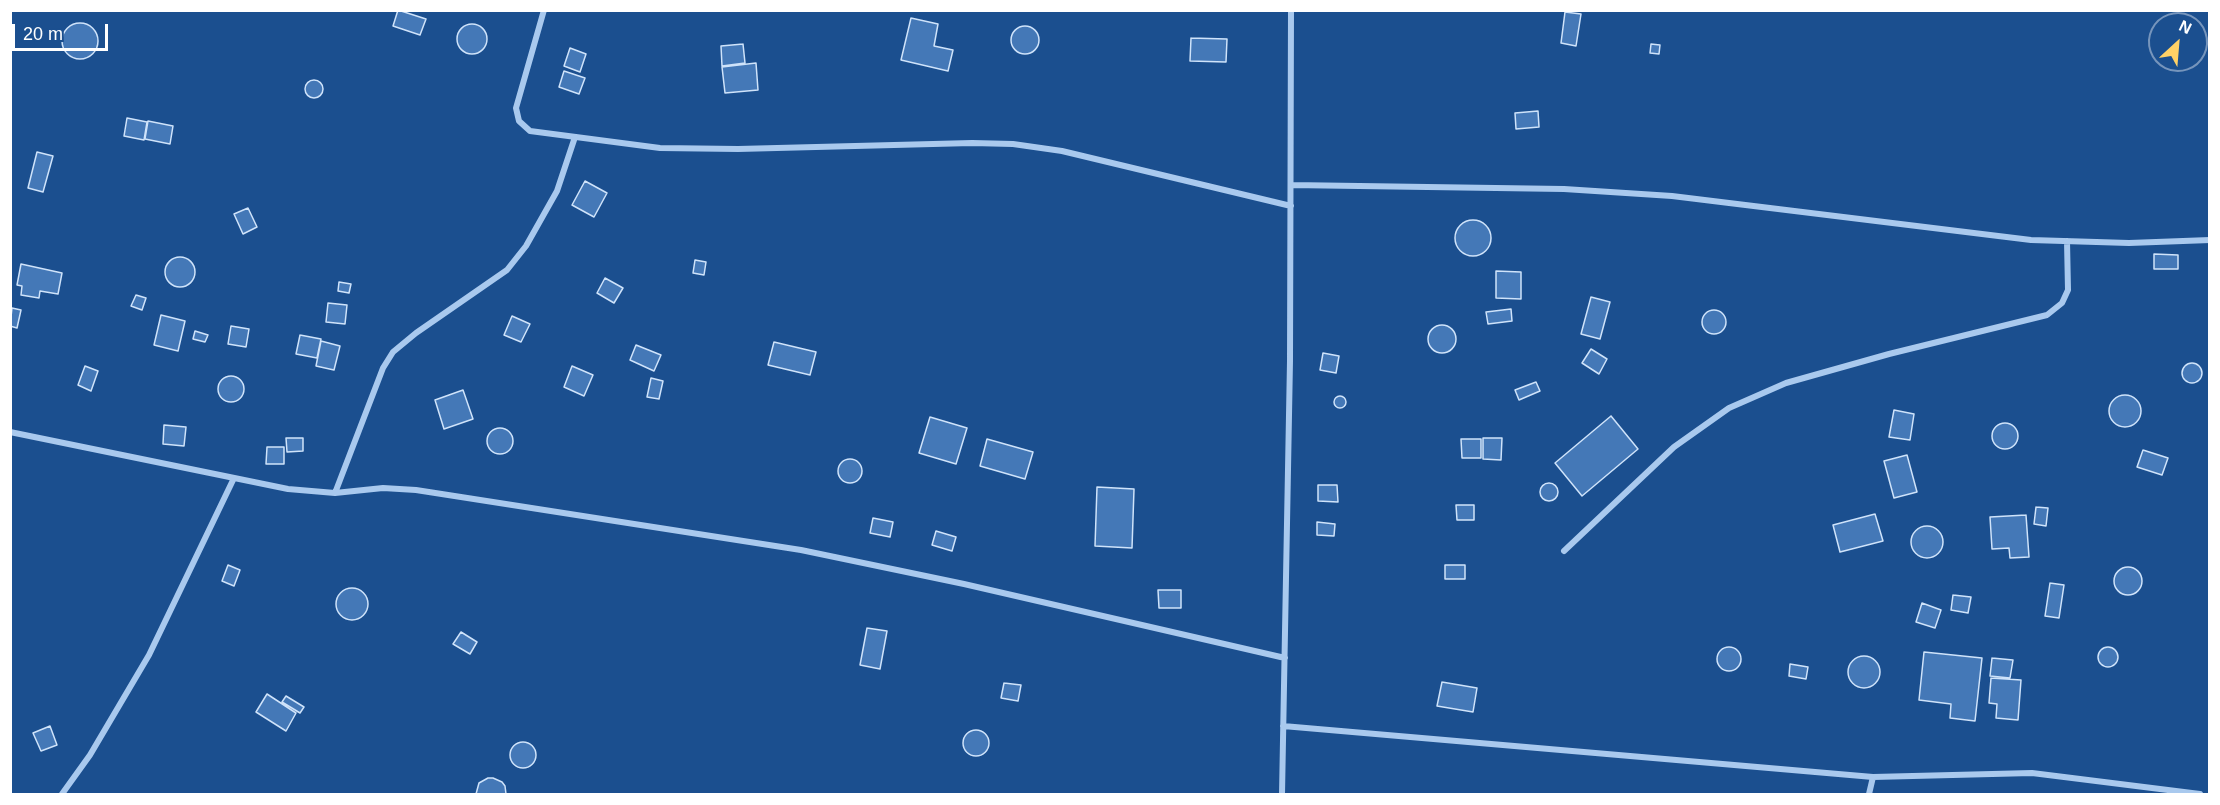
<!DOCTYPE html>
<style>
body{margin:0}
#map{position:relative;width:2220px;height:805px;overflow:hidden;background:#1b4f8f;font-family:Arial,sans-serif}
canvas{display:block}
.frame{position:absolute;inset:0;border:12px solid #fff;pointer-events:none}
.north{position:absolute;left:2148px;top:12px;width:60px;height:60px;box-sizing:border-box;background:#1b4f8f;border:2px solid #7695bc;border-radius:50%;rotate:26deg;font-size:16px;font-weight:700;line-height:24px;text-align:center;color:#fff}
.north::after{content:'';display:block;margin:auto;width:21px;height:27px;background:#ffd166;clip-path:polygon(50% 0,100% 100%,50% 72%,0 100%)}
.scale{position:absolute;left:12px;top:24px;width:96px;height:27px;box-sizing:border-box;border:3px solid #fff;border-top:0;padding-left:8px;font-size:18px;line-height:21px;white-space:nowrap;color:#fff;-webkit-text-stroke:4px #1b4f8f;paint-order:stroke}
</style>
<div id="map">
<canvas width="2220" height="805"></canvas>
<div class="frame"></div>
<div class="north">N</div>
<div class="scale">20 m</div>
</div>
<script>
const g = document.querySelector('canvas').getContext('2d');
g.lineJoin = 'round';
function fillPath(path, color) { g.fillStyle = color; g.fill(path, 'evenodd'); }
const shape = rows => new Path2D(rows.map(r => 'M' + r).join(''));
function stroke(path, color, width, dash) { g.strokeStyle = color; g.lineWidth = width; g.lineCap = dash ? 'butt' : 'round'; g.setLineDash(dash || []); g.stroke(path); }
const building = shape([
 [398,10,426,19,420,35,393,26,398,10],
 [1565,12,1581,14,1576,46,1561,43,1565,12],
 [911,18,938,24,934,46,953,50,948,71,901,60,911,18],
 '62 41a18 18 0 1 1 36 0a18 18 0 1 1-36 0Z',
 '457 39a15 15 0 1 1 30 0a15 15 0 1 1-30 0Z',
 '1011 40a14 14 0 1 1 28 0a14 14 0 1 1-28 0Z',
 [1191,38,1227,39,1226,62,1190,61,1191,38],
 [743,44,745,63,722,66,721,46,743,44],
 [1651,44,1660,45,1659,54,1650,53,1651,44],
 [570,48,586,54,580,72,564,66,570,48],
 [756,63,758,90,725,93,722,67,756,63],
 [564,71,585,78,579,94,559,87,564,71],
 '305 89a9 9 0 1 1 18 0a9 9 0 1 1-18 0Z',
 [1538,111,1539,127,1516,129,1515,113,1538,111],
 [127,118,147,122,144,140,124,136,127,118],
 [148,121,173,126,170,144,145,139,148,121],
 [37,152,53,156,43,192,28,188,37,152],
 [585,181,607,193,594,217,572,205,585,181],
 [248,208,257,227,243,234,234,214,248,208],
 '1455 238a18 18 0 1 1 36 0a18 18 0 1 1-36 0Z',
 [2154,254,2178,255,2178,269,2154,269,2154,254],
 '165 272a15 15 0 1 1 30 0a15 15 0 1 1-30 0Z',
 [695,260,706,262,704,275,693,273,695,260],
 [21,264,62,273,58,294,40,291,39,298,21,295,22,286,17,285,21,264],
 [1496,271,1521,272,1521,299,1496,298,1496,271],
 [605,278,623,288,614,303,597,293,605,278],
 [339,282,351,284,349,293,338,291,339,282],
 [136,295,146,298,142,310,131,306,136,295],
 [1591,297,1610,302,1600,339,1581,334,1591,297],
 [328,303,347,305,345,324,326,322,328,303],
 [12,308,21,310,17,328,10,326,12,308],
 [1511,309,1512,321,1488,324,1486,312,1511,309],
 '1702 322a12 12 0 1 1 24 0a12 12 0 1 1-24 0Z',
 [161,315,185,321,178,351,154,345,161,315],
 [512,316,530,324,521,342,504,335,512,316],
 '1428 339a14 14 0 1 1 28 0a14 14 0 1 1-28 0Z',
 [231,326,249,329,246,347,228,344,231,326],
 [195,331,208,335,205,342,193,339,195,331],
 [300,335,321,339,317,358,296,354,300,335],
 [321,341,340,346,334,370,316,366,321,341],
 [774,342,816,352,810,375,768,365,774,342],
 [636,345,661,355,654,371,630,360,636,345],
 [1591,349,1607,359,1599,374,1582,363,1591,349],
 [1323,353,1339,356,1336,373,1320,370,1323,353],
 '2182 373a10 10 0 1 1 20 0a10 10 0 1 1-20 0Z',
 [85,366,98,371,91,391,78,385,85,366],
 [572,366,593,375,584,396,564,387,572,366],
 '218 389a13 13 0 1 1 26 0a13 13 0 1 1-26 0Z',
 [651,378,663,381,659,399,647,397,651,378],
 [1536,382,1540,391,1519,400,1515,390,1536,382],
 [463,390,473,419,444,429,435,400,463,390],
 '2109 411a16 16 0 1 1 32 0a16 16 0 1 1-32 0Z',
 '1334 402a6 6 0 1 1 12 0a6 6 0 1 1-12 0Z',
 [1894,410,1914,414,1910,440,1889,437,1894,410],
 [1611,416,1638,449,1582,496,1555,463,1611,416],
 [930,417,967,428,956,464,919,453,930,417],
 '1992 436a13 13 0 1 1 26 0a13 13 0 1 1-26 0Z',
 [164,425,186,427,184,446,163,444,164,425],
 '487 441a13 13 0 1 1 26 0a13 13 0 1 1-26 0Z',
 [286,438,303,438,303,451,287,452,286,438],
 [1483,438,1502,438,1501,460,1483,459,1483,438],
 [987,439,1033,452,1025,479,980,466,987,439],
 [1461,439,1481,439,1481,458,1462,458,1461,439],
 [267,447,284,447,284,464,266,464,267,447],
 [2143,450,2168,458,2162,475,2137,467,2143,450],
 [1907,455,1917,492,1894,498,1884,461,1907,455],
 '838 471a12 12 0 1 1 24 0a12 12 0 1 1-24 0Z',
 '1540 492a9 9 0 1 1 18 0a9 9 0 1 1-18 0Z',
 [1318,485,1337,485,1338,502,1318,501,1318,485],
 [1097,487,1134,489,1132,548,1095,546,1097,487],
 [1456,505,1474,505,1474,520,1457,520,1456,505],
 [2036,507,2048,508,2046,526,2034,524,2036,507],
 [1875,514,1883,541,1840,552,1833,525,1875,514],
 [2026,515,2029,557,2010,558,2009,548,1992,549,1990,517,2026,515],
 [873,518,893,522,890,537,870,533,873,518],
 [1317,522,1335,524,1334,536,1317,535,1317,522],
 '1911 542a16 16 0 1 1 32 0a16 16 0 1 1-32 0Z',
 [936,531,956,537,952,551,932,545,936,531],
 [228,565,240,570,234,586,222,581,228,565],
 [1445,565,1465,565,1465,579,1445,579,1445,565],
 '2114 581a14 14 0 1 1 28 0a14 14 0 1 1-28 0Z',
 [2050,583,2064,585,2059,618,2045,616,2050,583],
 '336 604a16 16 0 1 1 32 0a16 16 0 1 1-32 0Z',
 [1158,590,1181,590,1181,608,1159,608,1158,590],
 [1953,595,1971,597,1968,613,1951,610,1953,595],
 [1922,603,1941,610,1935,628,1916,622,1922,603],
 [867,628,887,631,880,669,860,665,867,628],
 [461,632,477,642,470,654,453,644,461,632],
 '2098 657a10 10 0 1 1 20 0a10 10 0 1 1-20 0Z',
 '1717 659a12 12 0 1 1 24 0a12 12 0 1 1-24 0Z',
 [1924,652,1982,658,1975,721,1950,718,1951,704,1919,700,1924,652],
 '1848 672a16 16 0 1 1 32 0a16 16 0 1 1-32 0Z',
 [1992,658,2013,660,2010,678,1990,676,1992,658],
 [1790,664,1808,667,1806,679,1789,676,1790,664],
 [1991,678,2021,680,2018,720,1996,718,1997,704,1989,703,1991,678],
 [1442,682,1477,688,1473,712,1437,706,1442,682],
 [1004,683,1021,685,1018,701,1001,698,1004,683],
 [267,694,296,713,286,731,256,712,267,694],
 [286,696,304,707,300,713,282,702,286,696],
 [50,726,57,745,41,751,33,733,50,726],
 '963 743a13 13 0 1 1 26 0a13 13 0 1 1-26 0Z',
 '510 755a13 13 0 1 1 26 0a13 13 0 1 1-26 0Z',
 [488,778,493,778,502,782,505,786,506,794,476,794,479,783,488,778]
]);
fillPath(building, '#4478b7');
stroke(building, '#cfe3fa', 1.5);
stroke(shape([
 [544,10,516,108,519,121,530,131,660,148,738,149,972,143,1013,144,1062,151,1291,206],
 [1291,185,1564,189,1672,196,2031,240,2129,243,2210,240],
 [10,432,288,489,335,493,383,488,416,490,801,550,964,584,1285,658],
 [335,493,383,368,393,352,416,333,507,270,526,246,557,191,575,137],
 [1564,551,1674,447,1729,408,1786,383,1889,354,2047,315,2062,303,2068,290,2067,241],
 [1283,726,1873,777,2032,773,2200,794],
 [62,794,90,755,149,655,234,478],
 [1282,794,1290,361,1291,10],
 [1869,794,1873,777]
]), '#a9c9ee', 6);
</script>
